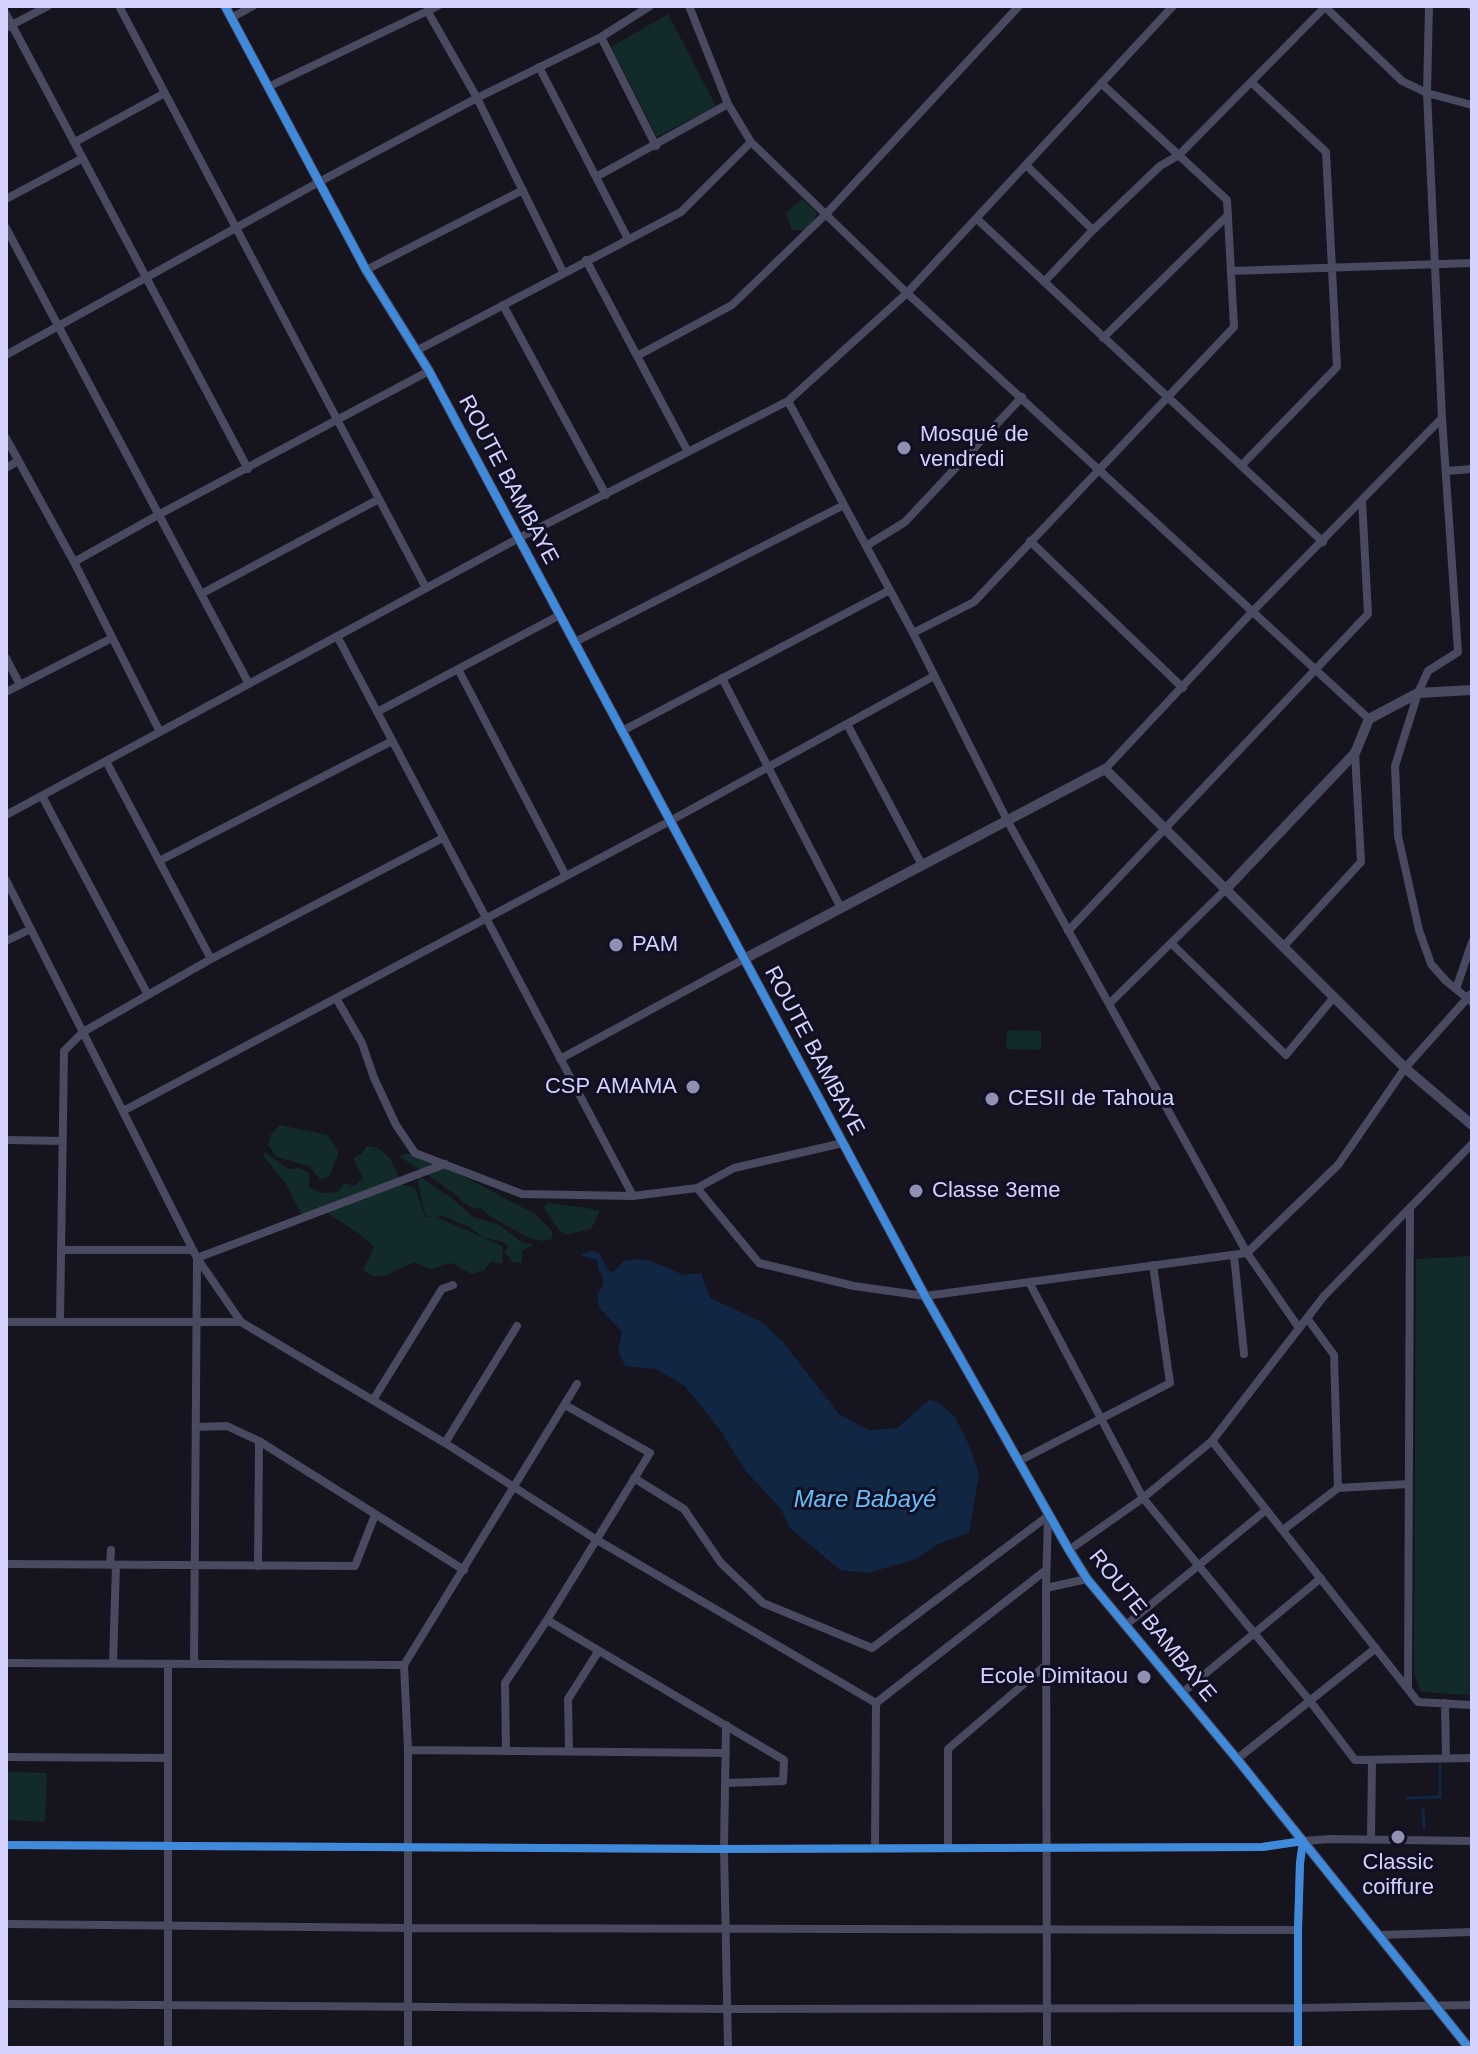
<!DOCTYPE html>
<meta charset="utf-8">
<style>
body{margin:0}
#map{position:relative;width:1478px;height:2054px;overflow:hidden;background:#15141f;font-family:Arial,sans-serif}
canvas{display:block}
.frame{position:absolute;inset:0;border:8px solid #d5d3fe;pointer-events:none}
</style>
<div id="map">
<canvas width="1478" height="2054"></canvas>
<div class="frame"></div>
</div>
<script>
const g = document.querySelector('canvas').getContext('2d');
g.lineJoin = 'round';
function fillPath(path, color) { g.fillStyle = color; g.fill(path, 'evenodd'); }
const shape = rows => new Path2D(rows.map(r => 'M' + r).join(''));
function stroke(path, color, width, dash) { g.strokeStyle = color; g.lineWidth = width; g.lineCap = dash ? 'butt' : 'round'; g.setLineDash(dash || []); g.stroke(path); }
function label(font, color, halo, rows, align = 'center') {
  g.font = font + ' Arial,sans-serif'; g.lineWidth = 6; g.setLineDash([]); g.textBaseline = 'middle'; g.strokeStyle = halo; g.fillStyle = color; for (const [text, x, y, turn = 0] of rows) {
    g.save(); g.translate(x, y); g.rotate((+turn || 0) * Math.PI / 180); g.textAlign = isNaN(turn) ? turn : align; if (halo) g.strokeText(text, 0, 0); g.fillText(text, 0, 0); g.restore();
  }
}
fillPath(shape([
 [668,14,716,106,657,137,611,47],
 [802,199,817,213,810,230,792,230,786,213],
 [1007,1030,1041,1031,1041,1050,1006,1049],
 [280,1125,328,1135,339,1152,329,1177,320,1179,309,1166,277,1157,268,1145,271,1134],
 [367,1146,378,1148,390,1158,403,1185,415,1187,425,1217,431,1217,425,1215,418,1184,419,1176,453,1199,473,1217,498,1224,523,1243,535,1244,522,1251,522,1263,513,1262,505,1252,508,1246,502,1242,483,1237,467,1226,442,1216,436,1217,503,1246,502,1264,491,1262,483,1271,471,1274,452,1263,430,1269,414,1262,385,1276,372,1276,363,1270,374,1247,361,1235,327,1213,304,1219,285,1183,263,1155,265,1152,289,1169,298,1168,310,1173,309,1187,322,1193,338,1192,344,1183,355,1186,363,1178,353,1158,361,1154],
 [407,1153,438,1163,535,1214,552,1231,552,1239,543,1241,529,1238,491,1217,481,1208,475,1209,464,1203,454,1193,399,1156],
 [548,1203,587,1208,600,1211,591,1229,566,1235,559,1230,544,1207],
 [1472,1256,1472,1695,1421,1692,1414,1674,1416,1259],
 [6,1772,47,1773,45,1822,6,1820]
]), '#122a29');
fillPath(shape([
 [592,1250,600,1254,608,1271,613,1272,624,1261,638,1259,651,1261,684,1275,701,1273,710,1298,762,1322,783,1342,840,1415,869,1430,897,1428,929,1400,938,1402,955,1417,968,1443,979,1474,969,1533,938,1544,916,1559,868,1573,840,1570,789,1527,781,1509,746,1471,720,1430,685,1386,656,1369,625,1366,618,1350,622,1332,599,1307,597,1294,603,1285,603,1276,598,1269,597,1260,580,1255]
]), '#102643');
stroke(shape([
 [1407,1798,1440,1797,1440,1765],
 [1423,1810,1424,1828]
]), '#102643', 3);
stroke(shape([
 [119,6,426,588],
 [689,6,728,104,751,142,907,293,1369,719],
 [1324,6,1402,81,1427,93,1472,105],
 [1429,6,1427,93,1442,418,1458,652,1428,671,1418,693,1395,766,1398,836,1419,930,1431,964,1446,981,1472,1002],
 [1471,6,1472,7],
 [428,12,477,98,563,272],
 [6,14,248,469],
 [231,18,253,6],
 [6,28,48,6],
 [601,37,656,146],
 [539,67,628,239],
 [268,87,438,6],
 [75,142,165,93],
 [1026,165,1093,230],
 [596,177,728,104],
 [6,199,83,158],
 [977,219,1323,542],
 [6,228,249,684],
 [586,260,688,452],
 [366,270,523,190],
 [1231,271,1472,263],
 [1044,282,1093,230,1160,166,1179,155,1325,7],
 [503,305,606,495],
 [1103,338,1228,215],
 [416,351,681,212,751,142],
 [6,355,319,182,477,98,601,37,650,6],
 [637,356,732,305,826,214,1019,6],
 [788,401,913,633,1007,820,1247,1253,1299,1328],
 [6,438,74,562,160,732],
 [1241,466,1337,367,1326,152,1251,82],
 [6,468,18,461],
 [1447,471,1472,469],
 [1030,541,1183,688],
 [866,546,905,522,1022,397],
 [74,562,158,515,429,371],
 [201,594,379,499],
 [913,633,974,602,1234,327,1227,200,1101,83],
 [337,636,633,1196],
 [575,642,844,505],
 [6,658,20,685],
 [458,669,566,876],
 [722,678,841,908],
 [6,692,112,638],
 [377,712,560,615],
 [847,724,922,865],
 [622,731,890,590],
 [106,761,211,959],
 [1105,769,1252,612,1442,418],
 [42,796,148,995],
 [6,815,519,538,788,401,907,293,1173,6],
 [159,861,392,741],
 [6,880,197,1258,241,1322],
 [1068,931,1368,614,1362,500],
 [6,941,31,929],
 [1171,943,1286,1055,1334,997],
 [1283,947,1361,862,1355,753],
 [1456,989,1472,942],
 [336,998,362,1043,374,1078,396,1125,415,1153,522,1194,633,1196,697,1188,734,1168,843,1143],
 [1109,1004,1226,889],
 [560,1059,744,959],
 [123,1111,670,821,934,676],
 [6,1140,63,1141],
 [697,1188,759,1263,854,1286,925,1296,1247,1253,1338,1165,1405,1068,1472,993],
 [61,1250,193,1250],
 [1234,1255,1244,1354],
 [1029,1282,1143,1498,1310,1701,1355,1760,1472,1758],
 [1307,1318,1334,1355,1338,1488],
 [6,1322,241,1322,445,1443,597,1540,876,1703,1046,1570],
 [60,1322,64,1051,83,1032,211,959,443,838],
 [373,1400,442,1289,453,1285],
 [196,1427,227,1426,259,1441,464,1570],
 [1212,1441,1418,1702,1472,1705],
 [445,1443,517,1326],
 [1019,1461,1170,1383,1153,1265],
 [634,1478,684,1509,721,1563,763,1603,872,1648,1048,1516],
 [1283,1530,1338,1488,1409,1484],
 [1069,1550,1143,1498,1212,1441,1324,1296,1472,1144],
 [6,1564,355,1566,375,1515],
 [110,1565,111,1550],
 [258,1566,259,1441],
 [1046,1588,1087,1579],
 [547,1620,784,1760,783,1781,727,1783],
 [1126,1625,1266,1510],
 [6,1663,404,1665],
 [113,1663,116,1565],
 [168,1664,168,2048],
 [194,1664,197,1258,445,1164],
 [1408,1688,1410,1208],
 [1182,1693,1321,1578],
 [1445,1703,1446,1758],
 [726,1725,724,1849,728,2048],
 [408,1750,726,1753],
 [506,1751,505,1683,547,1620,650,1453,565,1405],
 [569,1751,568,1699,598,1652],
 [6,1757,168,1758],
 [1237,1759,1376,1648],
 [1371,1839,1372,1760],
 [1303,1841,1331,1839,1472,1841],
 [6,1845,724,1849,1262,1847,1303,1841,1300,1863,1298,1930,1298,2048],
 [875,1848,876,1703],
 [948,1848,948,1749,1046,1665],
 [6,1924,408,1928,1298,1930],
 [1380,1935,1472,1932],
 [6,2004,728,2009,1299,2008,1472,2005],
 [408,2048,408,1750,404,1665,577,1384],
 [1047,2048,1046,1588,1048,1516]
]), '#49495f', 8);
stroke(shape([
 [225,6,366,270,429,371,925,1296,1069,1550,1087,1579,1237,1759,1469,2048],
 [1226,889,1355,753,1369,719,1418,693,1472,690],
 [744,959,1105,769,1405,1068,1472,1125]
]), '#49495f', 10);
stroke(shape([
 [225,6,366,270,429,371,925,1296,1069,1550,1087,1579,1237,1759,1469,2048],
 [6,1845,724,1849,1262,1847,1303,1841,1300,1863,1298,1930,1298,2048]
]), '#408adc', 8);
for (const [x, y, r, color] of [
 [904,448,8,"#9290b0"],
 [616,945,8,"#9290b0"],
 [693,1087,8,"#9290b0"],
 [992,1099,8,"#9290b0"],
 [916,1191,8,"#9290b0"],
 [1144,1677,8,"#9290b0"],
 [1398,1837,8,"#9290b0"]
]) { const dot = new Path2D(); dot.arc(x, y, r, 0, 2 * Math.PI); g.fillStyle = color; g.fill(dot); stroke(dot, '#110f24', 3); }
label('22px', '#d5d3fe', '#110f24', [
 ["Mosqué de",920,435],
 ["vendredi",920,460],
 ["PAM",632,945],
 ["CSP AMAMA",677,1087,"right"],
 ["CESII de Tahoua",1008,1099],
 ["Classe 3eme",932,1191],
 ["Ecole Dimitaou",1128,1677,"right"],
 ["Classic",1398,1863,"center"],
 ["coiffure",1398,1888,"center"]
], 'left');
label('22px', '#d5d3fe', '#110f24', [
 ["ROUTE BAMBAYE",508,480,62],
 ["ROUTE BAMBAYE",814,1051,62],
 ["ROUTE BAMBAYE",1152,1626,51]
]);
label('italic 24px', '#64bffb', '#110f24', [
 ["Mare Babayé",865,1500]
]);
</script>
